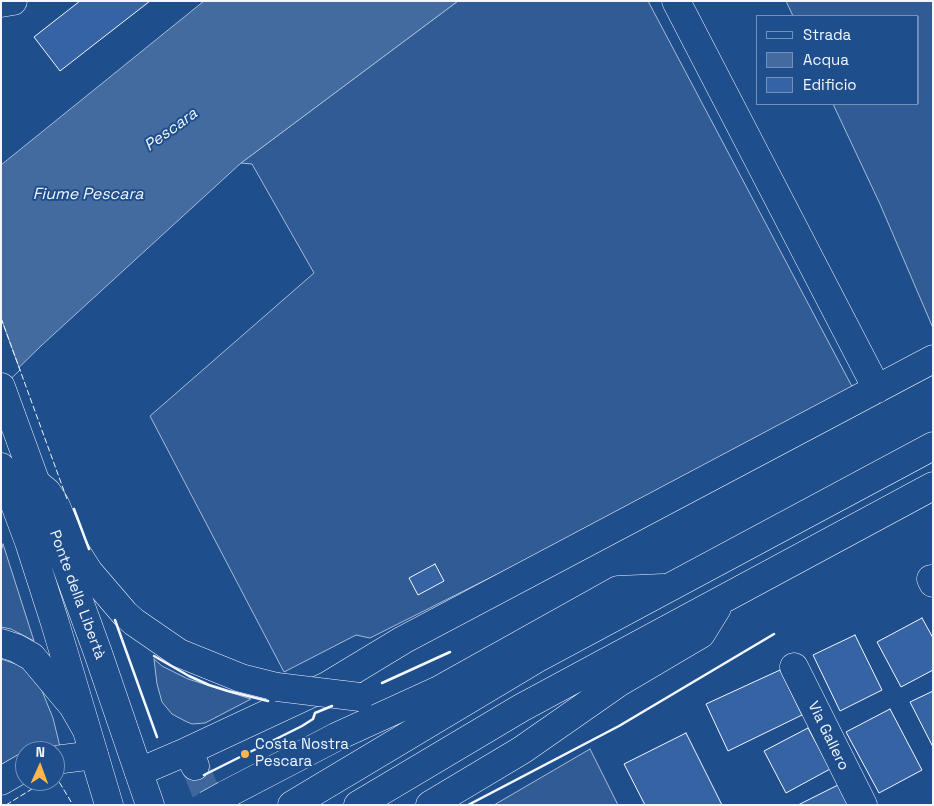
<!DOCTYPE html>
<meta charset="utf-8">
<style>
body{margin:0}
#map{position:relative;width:934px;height:806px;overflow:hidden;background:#1f4e8c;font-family:"Space Grotesk",sans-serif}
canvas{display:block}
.frame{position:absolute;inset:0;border:2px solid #f2f6ff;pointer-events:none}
.legend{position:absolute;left:756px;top:15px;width:162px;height:90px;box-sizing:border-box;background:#1f4e8c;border:1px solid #7391ba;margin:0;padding:6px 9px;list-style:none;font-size:15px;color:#f2f6ff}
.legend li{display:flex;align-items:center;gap:10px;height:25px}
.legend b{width:25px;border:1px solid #7391ba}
.north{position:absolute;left:15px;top:741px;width:50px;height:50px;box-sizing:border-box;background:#1f4e8c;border:1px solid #7391ba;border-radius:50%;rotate:2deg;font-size:14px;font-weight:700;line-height:20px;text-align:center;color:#f2f6ff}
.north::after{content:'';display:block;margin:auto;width:18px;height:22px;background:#ffb74d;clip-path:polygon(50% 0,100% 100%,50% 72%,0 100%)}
</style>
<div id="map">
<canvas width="934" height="806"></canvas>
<div class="frame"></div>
<ul class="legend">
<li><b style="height:6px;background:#1f4e8c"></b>Strada</li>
<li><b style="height:14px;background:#446ba0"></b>Acqua</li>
<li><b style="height:14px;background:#3563a3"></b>Edificio</li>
</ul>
<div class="north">N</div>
</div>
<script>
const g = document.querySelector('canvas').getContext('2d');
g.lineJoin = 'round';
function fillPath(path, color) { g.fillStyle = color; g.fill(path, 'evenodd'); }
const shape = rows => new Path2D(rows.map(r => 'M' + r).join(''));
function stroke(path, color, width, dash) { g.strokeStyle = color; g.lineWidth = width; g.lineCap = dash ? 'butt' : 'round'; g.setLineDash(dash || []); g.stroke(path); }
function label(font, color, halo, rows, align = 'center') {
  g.font = font + ' "Space Grotesk",sans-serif'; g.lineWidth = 4; g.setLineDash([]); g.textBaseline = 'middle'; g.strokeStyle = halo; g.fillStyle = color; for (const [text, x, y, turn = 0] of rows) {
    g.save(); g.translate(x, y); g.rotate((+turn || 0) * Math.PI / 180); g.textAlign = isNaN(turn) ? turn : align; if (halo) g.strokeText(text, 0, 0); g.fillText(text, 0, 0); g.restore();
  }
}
const built = shape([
 [458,1,648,1,856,394,370,638,356,635,284,672,150,416,314,273,252,164,241,163,458,1],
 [786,1,933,1,933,328,880,204,833,104,918,104,918,16,793,16,786,1],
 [3,544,34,641,11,629,1,627,1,552,3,544],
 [1,659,19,665,32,675,40,686,53,718,62,755,49,751,25,751,25,756,1,768,1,659],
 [154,659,162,666,188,679,251,699,205,723,192,724,185,721,172,714,162,702,157,684,154,659],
 [590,749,618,805,494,805,590,749]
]);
fillPath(built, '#305b95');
stroke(built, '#a8bbd7', 1);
const water = shape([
 [204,1,458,1,241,163,42,345,1,385,1,165,204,1]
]);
fillPath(water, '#446ba0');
stroke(water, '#a8bbd7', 1);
const pier = shape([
 [1,318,20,370,1,388,1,318]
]);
fillPath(pier, '#1f4e8c');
stroke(pier, '#a8bbd7', 1);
const building = shape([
 [80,1,150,1,60,71,34,37,80,1],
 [435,564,444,581,418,595,409,578,435,564],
 [922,618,933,638,933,670,901,687,877,642,922,618],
 [855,635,882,690,840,711,813,655,855,635],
 [780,670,802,715,728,751,706,704,780,670],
 [933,691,933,747,910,702,933,691],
 [890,709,922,770,879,793,846,732,890,709],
 [808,728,830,769,786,793,764,751,808,728],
 [686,733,722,805,645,805,624,764,686,733],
 [842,783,854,805,798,805,842,783]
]);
fillPath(building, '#3563a3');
stroke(building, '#f2f6ff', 1);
stroke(shape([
 [195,766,211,805]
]), '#3f679d', 28, [28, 14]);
const minor = shape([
 [676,1,877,389],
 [1,3,13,1],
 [931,579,933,583],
 [794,667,863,805],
 [188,751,327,686,403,640,933,359],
 [55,760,94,755],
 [139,772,188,751,195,766],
 [1,781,25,767]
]);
const major = shape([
 [1,387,98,653,150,805],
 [1,467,29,542,55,623,109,805]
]);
const highway = shape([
 [36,483,47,492,55,504,73,547,89,572,125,614,134,622,179,653,241,678,277,687],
 [1,643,16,648,32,657,73,706,85,727],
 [225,795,336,737,439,690,618,590,663,588],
 [292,805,536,659,933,446],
 [358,805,521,708,933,486],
 [430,805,522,750,618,683,701,634,717,608]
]);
stroke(minor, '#f2f6ff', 29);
stroke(major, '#f2f6ff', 29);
stroke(highway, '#f2f6ff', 29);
stroke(minor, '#1f4e8c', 28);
stroke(major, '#1f4e8c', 28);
stroke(highway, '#1f4e8c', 28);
const highwayBridge = shape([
 [277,687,360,697],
 [207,805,225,795]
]);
stroke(highwayBridge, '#f2f6ff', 29, []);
stroke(highwayBridge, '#1f4e8c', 28);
stroke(shape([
 [1,318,67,499],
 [55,775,73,805],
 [6,805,45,781]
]), '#f2f6ff', 1, [6, 2.5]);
stroke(shape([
 [74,509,89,549],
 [115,620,157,737],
 [154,656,189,676,209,685,228,691,268,701],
 [382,683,450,652],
 [204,775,302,726,313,719,315,713,332,706],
 [468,805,619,726,774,634]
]), '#f2f6ff', 2.5);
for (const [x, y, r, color] of [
 [245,754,5,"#ffb74d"]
]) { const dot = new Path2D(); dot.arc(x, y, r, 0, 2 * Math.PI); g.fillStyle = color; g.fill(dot); stroke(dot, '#1f4e8c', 2); }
label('15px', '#f2f6ff', '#1f4e8c', [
 ["Ponte della Libertà",77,595,70],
 ["Via Gallero",828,736,64]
]);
label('15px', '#f2f6ff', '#1f4e8c', [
 ["Costa Nostra",255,745],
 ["Pescara",255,762]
], 'left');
label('italic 16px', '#f2f6ff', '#1f4e8c', [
 ["Pescara",171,130,-36],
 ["Fiume Pescara",88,195]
]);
</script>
